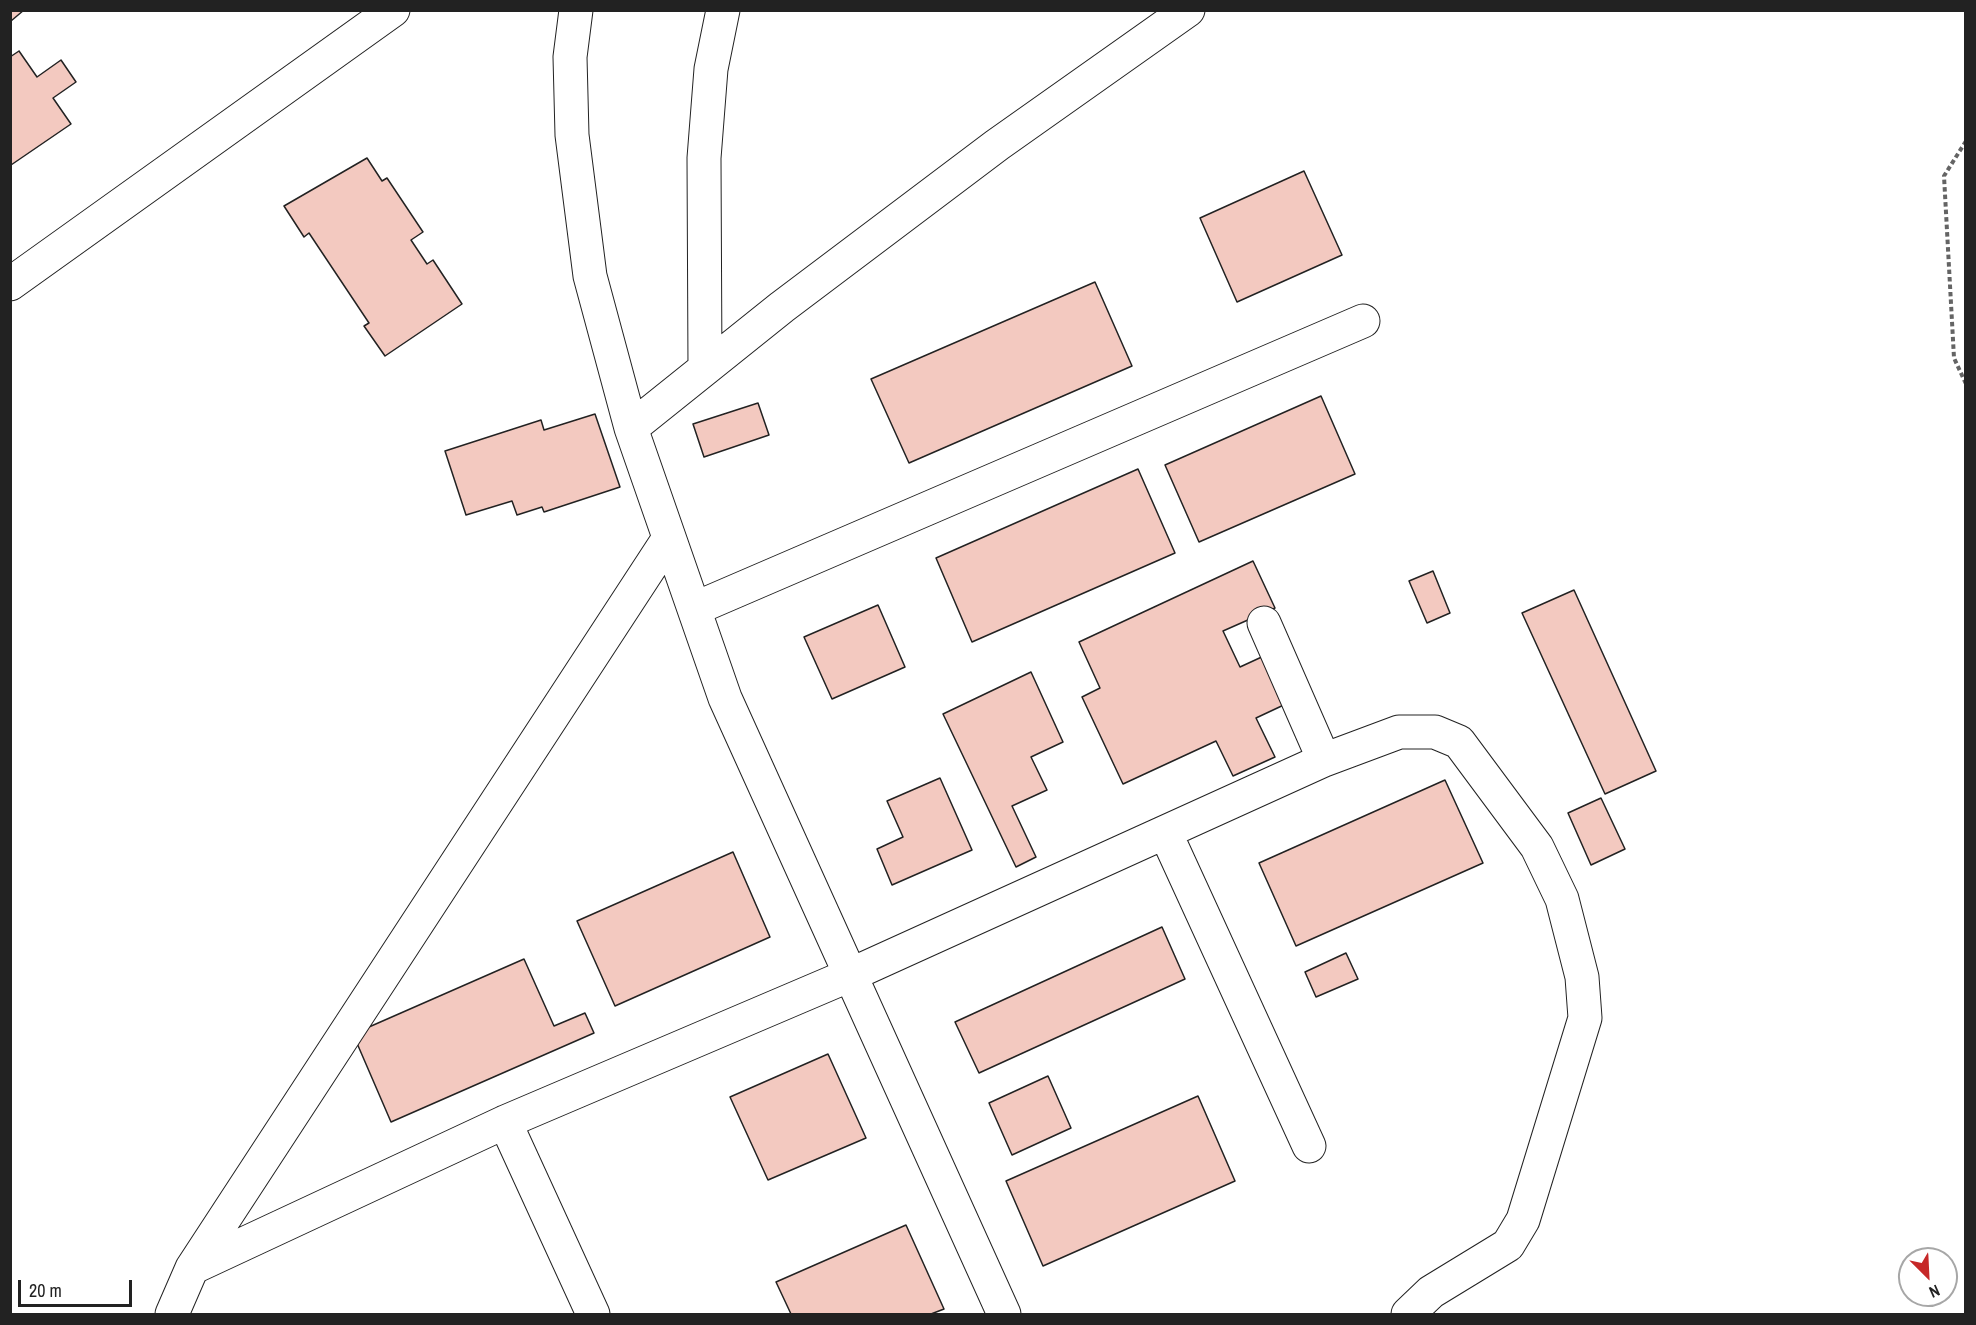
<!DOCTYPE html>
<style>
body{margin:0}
#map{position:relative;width:1976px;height:1325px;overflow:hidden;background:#fff;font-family:"Archivo Narrow",sans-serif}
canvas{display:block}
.frame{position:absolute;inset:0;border:12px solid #222;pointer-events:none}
.north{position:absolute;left:1898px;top:1247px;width:60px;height:60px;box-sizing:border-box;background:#fff;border:2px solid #a7a7a7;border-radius:50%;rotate:156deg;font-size:16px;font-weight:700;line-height:24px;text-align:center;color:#222}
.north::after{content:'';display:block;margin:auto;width:21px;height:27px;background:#c62828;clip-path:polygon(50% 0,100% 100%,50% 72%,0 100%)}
.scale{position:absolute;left:18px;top:1280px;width:114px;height:27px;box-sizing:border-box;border:3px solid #222;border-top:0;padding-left:8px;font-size:18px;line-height:21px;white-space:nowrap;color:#222;-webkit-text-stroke:4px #fff;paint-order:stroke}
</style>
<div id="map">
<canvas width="1976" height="1325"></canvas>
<div class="frame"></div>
<div class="north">N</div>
<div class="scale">20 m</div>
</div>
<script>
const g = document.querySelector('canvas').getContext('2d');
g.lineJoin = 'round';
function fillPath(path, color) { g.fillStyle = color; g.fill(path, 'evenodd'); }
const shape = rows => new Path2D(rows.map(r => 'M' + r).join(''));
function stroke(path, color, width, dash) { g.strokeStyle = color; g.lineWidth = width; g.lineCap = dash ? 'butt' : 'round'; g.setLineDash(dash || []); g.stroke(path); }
const building = shape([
 [10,10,24,10,11,21,10,10],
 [19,51,37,77,61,60,76,82,53,98,71,124,11,165,10,57,19,51],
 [367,158,382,181,387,178,423,232,411,240,427,264,433,260,462,304,385,356,364,326,369,323,309,233,304,237,284,206,367,158],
 [1304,171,1342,255,1237,302,1200,218,1304,171],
 [1095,282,1132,366,909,463,871,379,1095,282],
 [1321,396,1355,474,1199,542,1165,465,1321,396],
 [758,403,769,435,704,457,693,424,758,403],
 [595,414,620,487,544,512,542,507,517,515,512,501,466,515,445,451,541,420,544,430,595,414],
 [1138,469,1175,553,972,642,936,558,1138,469],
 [1253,561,1275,608,1223,631,1240,667,1266,655,1288,703,1256,718,1275,757,1233,776,1216,741,1123,784,1082,697,1100,688,1079,642,1253,561],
 [1433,571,1450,613,1427,623,1409,581,1433,571],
 [1574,590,1656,771,1605,794,1522,613,1574,590],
 [878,605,905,667,832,699,804,637,878,605],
 [1031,672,1063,742,1031,757,1047,790,1012,806,1036,857,1016,867,943,714,1031,672],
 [940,778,972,850,892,885,877,849,903,837,887,801,940,778],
 [1445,780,1483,863,1296,946,1259,863,1445,780],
 [1601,798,1625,849,1591,865,1568,813,1601,798],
 [733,852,770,937,615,1006,577,921,733,852],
 [1162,927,1185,979,979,1073,955,1022,1162,927],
 [1346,953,1358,979,1316,997,1305,972,1346,953],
 [524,959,554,1026,585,1013,594,1033,391,1122,353,1034,524,959],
 [828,1054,866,1138,768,1180,730,1097,828,1054],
 [1048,1076,1071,1128,1012,1155,989,1103,1048,1076],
 [1198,1096,1235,1181,1043,1266,1006,1181,1198,1096],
 [906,1225,944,1309,931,1314,791,1314,776,1282,906,1225]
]);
fillPath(building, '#f3c9c0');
stroke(building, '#222', 1.5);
const minor = shape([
 [576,10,570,57,572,135,590,276,631,428,725,698,1004,1314],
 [10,284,393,10],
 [705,369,704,158,711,69,723,10],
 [631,428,782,307,997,145,1188,10],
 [694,609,1363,321],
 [1264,623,1324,760],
 [1166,834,1309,1146],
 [505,1122,593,1314],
 [192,1268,505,1122,850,975,1324,760,1399,732,1435,732,1459,742,1537,847,1562,899,1582,977,1585,1018,1523,1220,1508,1245,1431,1292,1408,1314],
 [172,1314,192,1268,669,538]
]);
stroke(minor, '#222', 35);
stroke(shape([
 [1966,141,1944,176,1954,358,1966,384]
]), '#646464', 4, [4.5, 3]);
stroke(minor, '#fff', 33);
</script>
